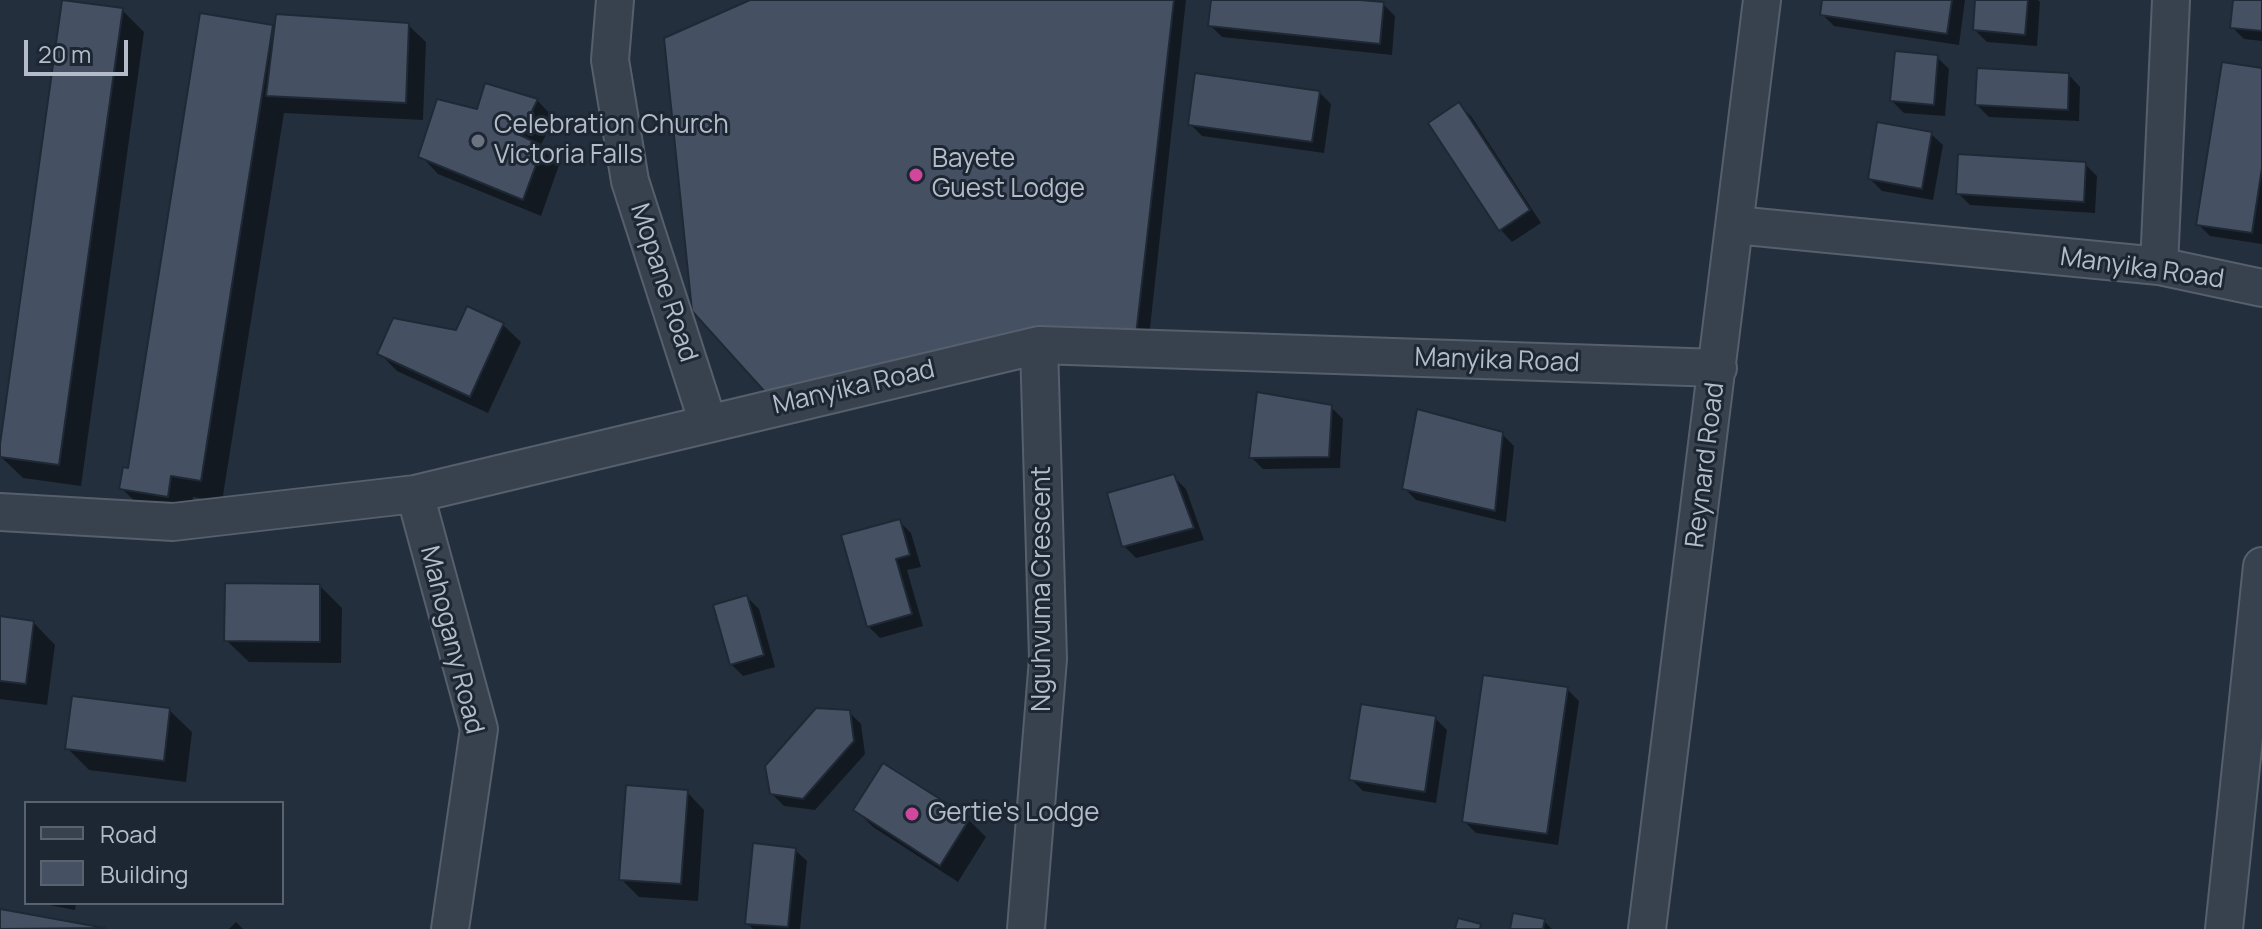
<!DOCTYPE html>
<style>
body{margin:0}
#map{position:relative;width:2262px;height:929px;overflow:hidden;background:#242f3e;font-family:Manrope,sans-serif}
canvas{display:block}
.legend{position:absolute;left:24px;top:801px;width:260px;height:104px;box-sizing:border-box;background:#1d2633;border:2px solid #59626f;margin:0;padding:10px 14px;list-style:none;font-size:24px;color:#b4bcc9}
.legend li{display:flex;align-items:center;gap:16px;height:40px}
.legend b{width:40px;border:2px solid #59626f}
.scale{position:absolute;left:24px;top:40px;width:104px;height:36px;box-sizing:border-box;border:4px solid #b4bcc9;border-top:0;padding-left:10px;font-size:24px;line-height:28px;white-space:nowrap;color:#b4bcc9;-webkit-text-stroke:6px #1d2633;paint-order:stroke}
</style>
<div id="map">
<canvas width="2262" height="929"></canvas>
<ul class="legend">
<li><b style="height:10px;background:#38414e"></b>Road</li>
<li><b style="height:22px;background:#455162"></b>Building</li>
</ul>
<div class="scale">20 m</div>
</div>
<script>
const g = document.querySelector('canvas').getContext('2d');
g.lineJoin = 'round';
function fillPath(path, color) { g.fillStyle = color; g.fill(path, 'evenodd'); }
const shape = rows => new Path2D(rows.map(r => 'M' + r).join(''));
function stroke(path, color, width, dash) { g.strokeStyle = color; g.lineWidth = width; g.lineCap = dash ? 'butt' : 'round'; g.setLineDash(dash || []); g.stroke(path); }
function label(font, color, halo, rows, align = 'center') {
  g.font = font + ' Manrope,sans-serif'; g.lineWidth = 6; g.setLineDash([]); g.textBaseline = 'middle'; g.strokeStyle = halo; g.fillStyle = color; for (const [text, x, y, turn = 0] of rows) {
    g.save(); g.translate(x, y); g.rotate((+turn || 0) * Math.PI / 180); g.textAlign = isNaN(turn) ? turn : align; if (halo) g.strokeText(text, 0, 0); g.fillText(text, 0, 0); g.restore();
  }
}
fillPath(shape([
 [755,0,1186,0,1148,346],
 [1213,0,1341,0,1383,4,1395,16,1392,55,1222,37,1210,25],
 [1824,0,1965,0,1959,45,1834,26,1822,14],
 [1977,0,2038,0,2040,2,2037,46,1987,42,1975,30],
 [2235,0,2262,0,2262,41,2244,39,2232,27],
 [122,10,144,32,81,486,23,478,0,456],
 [408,25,426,42,423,120,284,113,222,502,193,497,190,518,144,510,121,488,130,470,272,27,276,31],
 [1937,57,1949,69,1945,116,1904,113,1892,101],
 [2262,70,2262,244,2210,236,2198,224],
 [2069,75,2080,87,2079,121,1989,117,1977,105],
 [1319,92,1331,104,1324,153,1202,136,1190,124],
 [537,100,554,118,540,147,559,165,541,216,438,174,421,156,479,111],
 [1459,105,1471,116,1541,223,1512,242,1501,230,1431,124],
 [1931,134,1943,145,1933,200,1882,191,1870,179],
 [2085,164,2097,176,2095,213,1970,205,1958,193],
 [468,308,503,325,521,342,488,413,397,371,379,353,457,332],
 [1331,407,1343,419,1340,468,1263,469,1251,457],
 [1502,434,1514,446,1506,522,1416,500,1404,488],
 [1174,477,1186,489,1204,540,1136,558,1124,546],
 [899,521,911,533,921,567,907,570,923,626,880,638,868,626],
 [320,586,342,608,341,663,249,662,226,640],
 [747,597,759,609,775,667,743,676,731,664],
 [0,618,33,622,55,645,47,705,0,699],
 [1567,689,1579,701,1558,845,1476,833,1464,821],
 [169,710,192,732,186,782,89,770,67,748],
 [849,712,861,724,865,754,815,810,784,806,772,794],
 [1435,718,1447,730,1436,803,1363,791,1351,779],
 [687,792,704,810,698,901,639,897,621,879],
 [856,810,969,820,986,837,958,882,873,827],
 [795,850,807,861,800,929,753,929,747,923],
 [39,903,76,903,75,910],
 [0,911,101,929,0,929],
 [1544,921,1552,929,1512,929],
 [236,922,243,929,229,929]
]), '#0007');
const building = shape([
 [62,0,123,8,59,465,0,457,0,444,62,0],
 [750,0,1174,0,1136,335,766,393,692,311,664,38,750,0],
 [1211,0,1360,0,1384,2,1380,44,1208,26,1211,0],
 [1822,0,1952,0,1947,34,1820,15,1822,0],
 [1975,0,2028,0,2025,35,1973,30,1975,0],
 [2233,0,2262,0,2262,31,2230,28,2233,0],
 [200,13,273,25,201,481,171,476,168,497,119,489,123,467,128,468,200,13],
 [276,14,409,23,406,103,266,96,276,14],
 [1895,51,1938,55,1934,105,1890,101,1895,51],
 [2222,62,2262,68,2262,168,2252,233,2196,225,2222,62],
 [1977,68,2069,73,2068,110,1975,105,1977,68],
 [1195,73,1320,91,1312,142,1188,125,1195,73],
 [485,83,538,99,520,135,543,146,523,200,418,157,437,99,477,109,485,83],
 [1459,102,1530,210,1499,231,1428,123,1459,102],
 [1877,122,1932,132,1922,189,1868,179,1877,122],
 [1958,154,2086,162,2084,202,1956,194,1958,154],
 [467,306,504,323,470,397,377,354,393,318,456,330,467,306],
 [1257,392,1332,405,1329,457,1249,458,1257,392],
 [1417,409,1503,432,1495,511,1402,489,1417,409],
 [1174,474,1194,528,1122,547,1107,493,1174,474],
 [900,519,910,555,896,559,912,614,867,627,841,535,900,519],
 [225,583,320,584,320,642,224,641,225,583],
 [747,595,764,655,730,665,713,605,747,595],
 [0,616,34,621,26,684,0,681,0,616],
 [1483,675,1568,687,1547,834,1462,822,1483,675],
 [72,696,170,708,164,761,65,749,72,696],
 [1361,704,1436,716,1425,792,1349,780,1361,704],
 [816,708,850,710,854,741,803,799,770,794,765,766,816,708],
 [883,763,970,818,940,866,853,810,883,763],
 [626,785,688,790,681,884,619,880,626,785],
 [753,843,796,848,788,927,745,924,753,843],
 [0,909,105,928,0,929,0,909],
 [1513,913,1545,919,1543,929,1510,929,1513,913],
 [1458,918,1481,924,1480,929,1455,929,1458,918]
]);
fillPath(building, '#455162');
stroke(building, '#1f2835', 2);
const street = shape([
 [615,0,610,60,630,181,708,423],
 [1735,225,2159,266,2262,288],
 [2159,266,2171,0],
 [415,494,479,729,450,929],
 [0,512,173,522,415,494,1039,345,1718,368],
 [1026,929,1048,659,1039,345],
 [1647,929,1762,0],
 [2224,929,2262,566]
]);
stroke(street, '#565f6c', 40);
stroke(street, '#38414e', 36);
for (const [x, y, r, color] of [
 [478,141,8,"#6b7280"],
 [916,175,8,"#d1479c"],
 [912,814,8,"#d1479c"]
]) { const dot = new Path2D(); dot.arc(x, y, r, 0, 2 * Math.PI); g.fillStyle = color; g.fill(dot); stroke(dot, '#1d2633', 3); }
label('26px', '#b4bcc9', '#1d2633', [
 ["Celebration Church",494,126],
 ["Victoria Falls",494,156],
 ["Bayete",932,160],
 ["Guest Lodge",932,190],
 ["Gertie's Lodge",928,814]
], 'left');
label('26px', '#b4bcc9', '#1d2633', [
 ["Manyika Road",2142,269,8],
 ["Mopane Road",663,283,72],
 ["Manyika Road",1497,361,2],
 ["Manyika Road",854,388,-13],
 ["Reynard Road",1706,465,-83],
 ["Nguhvuma Crescent",1043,589,-90],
 ["Mahogany Road",451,640,76]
]);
</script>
